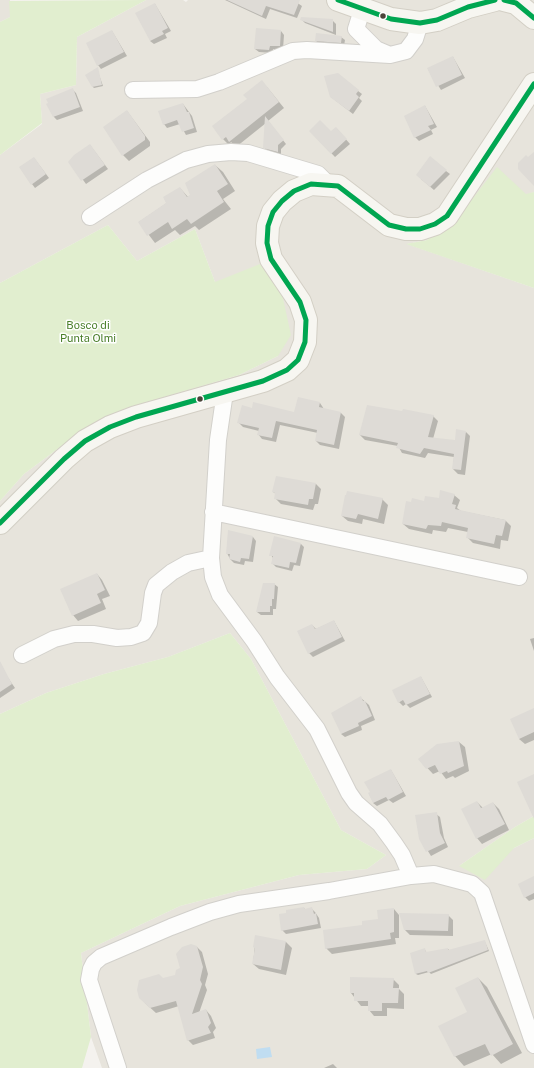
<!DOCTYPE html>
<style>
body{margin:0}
canvas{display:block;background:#f4f2ee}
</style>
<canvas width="534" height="1068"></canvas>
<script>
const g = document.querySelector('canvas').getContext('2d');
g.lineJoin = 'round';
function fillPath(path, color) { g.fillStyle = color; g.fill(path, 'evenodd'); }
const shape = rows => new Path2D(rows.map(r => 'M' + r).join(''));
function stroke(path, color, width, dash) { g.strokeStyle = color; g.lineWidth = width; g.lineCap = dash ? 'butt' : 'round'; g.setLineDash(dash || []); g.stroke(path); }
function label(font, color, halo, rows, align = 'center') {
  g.font = font + ' "Public Sans",sans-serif'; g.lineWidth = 3; g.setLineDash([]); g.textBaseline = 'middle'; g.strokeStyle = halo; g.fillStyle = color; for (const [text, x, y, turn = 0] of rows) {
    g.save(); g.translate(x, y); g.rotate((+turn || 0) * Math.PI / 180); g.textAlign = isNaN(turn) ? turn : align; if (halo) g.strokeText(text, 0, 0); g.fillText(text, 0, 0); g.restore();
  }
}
fillPath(shape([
 [0,0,10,0,10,17,0,22],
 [146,0,183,0,186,2,188,0,534,0,534,192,453,224,427,240,407,244,534,288,534,816,515,827,459,866,514,848,534,838,534,1068,102,1068,91,1037,81,953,180,906,299,875,367,869,386,855,341,830,251,659,230,633,168,657,104,674,46,693,0,714,0,501,24,474,83,430,126,407,239,375,278,356,215,282,195,229,137,261,108,225,0,283,0,155,42,124,40,94,76,85,77,37]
]), '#e7e4dc');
fillPath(shape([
 [146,0,77,37,76,85,40,94,42,123,0,155,0,22,10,17,9,1],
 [497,167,526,194,534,192,534,288,406,244,427,240,453,224],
 [108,225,137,261,195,229,215,282,260,264,282,294,291,335,278,356,239,375,126,408,83,430,24,474,0,501,0,283],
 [230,633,251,659,341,830,386,855,367,869,299,875,180,906,81,953,91,1037,82,1068,0,1068,0,714,46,693,104,674,168,657],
 [534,816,534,838,514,848,485,880,459,866,515,827]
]), '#e1eecf');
fillPath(shape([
 [270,1047,272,1057,257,1059,256,1049]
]), '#c0ddf1');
fillPath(shape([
 [225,0,293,0,302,6,297,18,270,9,266,19],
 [155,4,171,31,165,34,167,38,154,44,150,41],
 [301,19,332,20,336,24,336,35,305,23],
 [112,31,127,56,101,69,98,65],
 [281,31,284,35,283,49,273,49,273,53,259,52,255,49],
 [341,37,345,40,344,46,320,44,316,41],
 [453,57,465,78,441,90,428,69],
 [97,69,103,86,94,88,92,86],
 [267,87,284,108,268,121,286,144,281,149,281,155,268,151,264,147,266,123,236,147,231,142,229,145,223,139,248,99],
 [73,90,76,93,83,111,57,120,54,117,49,103],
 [358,91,362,94,359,98,362,101,353,114,331,97],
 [183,104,192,116,197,132,186,135,180,124,167,128,164,124],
 [425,106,437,127,431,130,433,134,419,141,415,137],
 [127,111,150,142,150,146,129,161,123,155],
 [336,128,350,144,335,157,310,131,331,133],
 [90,145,108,169,86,184,70,162],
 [34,158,49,178,35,188,32,184],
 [215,165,223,172,235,191,223,199,231,209,199,230,195,226,180,235,175,230,155,243,139,222,167,203,180,188,188,197,191,195],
 [446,171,450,174,434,190,421,179],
 [320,403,324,409,341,413,345,417,339,449,320,445,316,441,318,433,280,425,276,442,262,439,258,434,259,431,243,427,239,423,295,413],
 [433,416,438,421,433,439,456,441,466,432,470,436,465,475,458,474,453,469,454,457,428,453,425,458,402,453,398,446,365,440,360,435],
 [316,484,321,489,318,504,315,504,313,510,281,504,275,498,276,494,273,492],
 [454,495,460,500,457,508,461,511,505,520,511,526,508,541,501,540,500,549,473,543,467,537,468,532,448,528,446,532,433,530,432,534,409,529,403,524,425,502],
 [347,497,382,499,388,505,384,524,363,519,362,524,348,521,342,516],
 [229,532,253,537,256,541,253,562,245,561,244,565,234,563,230,559,227,553],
 [301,544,304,547,300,566,294,565,292,571,276,567,272,563,273,558,271,555],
 [97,574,102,580,110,596,102,599,106,609,78,621,73,615],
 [274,584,278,587,276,609,273,609,273,615,261,615,257,612],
 [334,621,345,641,313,657,309,653,312,625,316,629],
 [534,638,534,651,530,639],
 [0,666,15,688,0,698],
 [421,677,432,697,410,708,406,704,403,706,399,702],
 [361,698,369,705,375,720,361,726,362,730,345,737,341,734],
 [534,709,534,740,525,744,519,739],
 [459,742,465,747,469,771,455,778,453,776,446,779,440,771,433,774,419,759],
 [391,770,406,796,393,803,389,800,377,806,373,803],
 [477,802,483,808,493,803,499,809,509,830,482,844,477,838],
 [436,814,440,817,444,838,448,847,431,856,420,838],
 [534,877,534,899,529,901,525,897],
 [304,908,306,910,312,909,315,912,319,918,321,928,286,934,282,930],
 [394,909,399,915,399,938,395,938,396,944,332,954,326,948,363,926,379,920],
 [448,915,453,920,453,936,410,935,405,930],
 [256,936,286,942,292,948,286,975,259,969,253,964],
 [485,942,489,951,431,974,429,972,418,975,416,974,425,950,427,953,448,949,450,951],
 [197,947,202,952,208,974,205,985,207,990,199,1013,206,1010,211,1016,216,1028,213,1032,215,1038,193,1045,188,1040,179,1006,156,1013,145,1003,163,979,176,976],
 [478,978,487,987,522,1053,501,1064,492,1054,464,1066,455,1056],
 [393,979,399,985,399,989,404,994,404,1009,387,1008,387,1016,374,1016,369,1010,369,1006,361,1006,351,993],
 [333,1064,337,1068,324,1068]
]), '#0003');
fillPath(shape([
 [227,0,300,0,294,15,266,6,262,16],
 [155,3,168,28,162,31,164,34,150,41,135,13],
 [301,17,333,19,333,32,300,20],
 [256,28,281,30,280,46,270,46,269,50,254,49],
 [112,30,124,52,97,66,86,43],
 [316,33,342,36,341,43,315,41],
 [453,56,462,75,436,87,427,68],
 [98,67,102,85,92,87,85,75],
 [338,73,359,90,356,94,359,97,349,111,330,97,324,76],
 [262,80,279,102,229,142,226,137,222,140,212,126,247,99,243,95],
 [73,88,80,107,53,117,46,104,48,103,46,99],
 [183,103,187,112,189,112,194,128,182,132,177,120,163,125,158,111],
 [425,105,434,124,428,126,431,130,414,138,404,116],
 [127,110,145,136,145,140,122,156,103,127],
 [265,116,284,140,278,145,278,152,263,148],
 [320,120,331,131,336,127,347,139,331,154,309,131],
 [90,144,105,165,81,181,68,162,74,155],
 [534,152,534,186,518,169,518,163,526,155,528,157],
 [430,156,447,170,430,187,416,175],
 [34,157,46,174,31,185,19,167],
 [215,164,228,184,217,191,224,202,191,224,187,219,172,229,168,222,147,236,138,222,166,203,163,197,180,187,187,197,190,195,185,183],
 [298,397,320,402,319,407,341,412,334,445,315,441,317,430,276,421,272,438,257,435,259,428,237,423,242,405,252,408,253,402,294,412],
 [367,405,402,411,403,409,434,415,428,437,455,440,456,429,466,431,461,470,452,469,454,454,424,448,420,454,396,448,398,443,359,435],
 [276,476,316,483,313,499,309,499,308,505,274,499,275,493,272,492],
 [440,490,455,494,452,504,456,505,455,509,506,520,502,536,496,535,494,544,466,538,468,528,442,522,441,526,428,525,426,529,402,524,406,501,411,502,412,498,424,501,425,496,439,498],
 [347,491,383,498,378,519,358,514,356,519,341,516,345,495,346,495],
 [228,530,253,536,249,559,241,558,240,562,229,559,230,554,226,554],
 [274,536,301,543,296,563,290,562,289,568,271,564,273,556,269,556],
 [97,573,105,590,97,594,101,603,72,616,60,589],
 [263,583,275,583,274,599,272,599,272,606,270,606,270,612,256,612],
 [334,620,342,637,308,654,297,631,312,624,315,629],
 [0,661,12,684,0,692],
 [421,676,430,694,406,705,403,700,398,703,392,690],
 [361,696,363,701,365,701,372,716,358,723,359,726,341,734,331,713],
 [534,708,534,732,519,739,510,719],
 [459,741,464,766,448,773,447,771,440,774,435,765,426,769,418,759,437,744],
 [391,769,403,792,388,800,386,797,373,803,368,793,370,792,364,782],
 [534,774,534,819,517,782],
 [477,801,481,808,493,802,505,824,476,839,461,809],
 [437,812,440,833,445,843,426,852,419,839,415,815],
 [534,876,534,893,524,898,518,884],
 [304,907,305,909,312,907,314,914,316,913,318,924,281,931,279,914,286,913,286,910],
 [394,908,394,932,390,933,391,939,325,949,323,930,362,925,362,921,378,919,377,910],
 [399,913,449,914,448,931,404,930],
 [255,935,286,941,281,970,252,964,255,948,253,947],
 [485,940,488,950,428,973,427,971,415,974,410,953,425,948,426,952,448,948,448,950],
 [191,944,197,946,203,967,200,980,202,984,192,1014,206,1009,211,1023,208,1027,211,1033,187,1041,176,1001,150,1008,139,998,137,990,139,980,159,974,163,978,175,975,176,970,180,968,176,954,182,947],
 [350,977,394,978,393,988,399,988,398,1003,382,1003,382,1011,368,1011,368,1001,354,1001,354,993,350,993],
 [478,977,513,1044,491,1056,485,1044,454,1057,438,1026,467,1012,455,988]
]), '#dedbd6');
const street = shape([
 [362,10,356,29,376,49,390,55,406,51,415,39,420,23],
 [133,90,197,89,219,82,293,51,307,50,390,55],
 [90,217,147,180,186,160,208,154,231,152,248,153,318,174,328,184],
 [225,392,218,440,211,558,213,577,220,595,254,641,277,677,317,729,349,793,356,803,380,824,394,843,402,855,411,876,434,874,472,884,482,893,534,1045],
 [213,512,519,577],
 [22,655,54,639,74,634,93,634,117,638,131,637,143,633,149,623,153,593,156,585,172,572,188,563,211,558],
 [118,1068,89,980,91,969,94,963,101,957,171,927,210,912,239,904,329,891,411,876]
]);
const secondary = shape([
 [338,0,391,19,420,23,437,20,468,7,495,0],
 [504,0,516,3,534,18],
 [0,523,64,459,85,441,110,427,136,417,263,381,287,370,298,360,305,342,306,320,300,302,271,259,267,243,268,226,273,212,282,201,294,191,311,184,338,186,389,225,406,229,420,229,435,224,447,216,534,84]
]);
stroke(street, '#d2d0cb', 18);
stroke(secondary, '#d3cfc5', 24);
stroke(street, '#fdfdfc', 16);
stroke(secondary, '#f7f6f1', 22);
stroke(shape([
 [338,0,391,19,420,23,437,20,468,7,495,0],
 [504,0,516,3,534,18],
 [0,523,64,459,85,441,110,427,136,417,263,381,287,370,298,360,305,342,306,320,300,302,271,259,267,243,268,226,273,212,282,201,294,191,311,184,338,186,389,225,406,229,420,229,435,224,447,216,534,84]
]), '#00a651', 5);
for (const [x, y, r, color] of [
 [383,16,3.5,"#4b4439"],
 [200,399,3.5,"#4b4439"]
]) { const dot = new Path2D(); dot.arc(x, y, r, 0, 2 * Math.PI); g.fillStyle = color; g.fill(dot); stroke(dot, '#fff', 1.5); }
label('11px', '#4a7f2a', '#fff', [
 ["Bosco di",88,326],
 ["Punta Olmi",88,339]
]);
</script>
